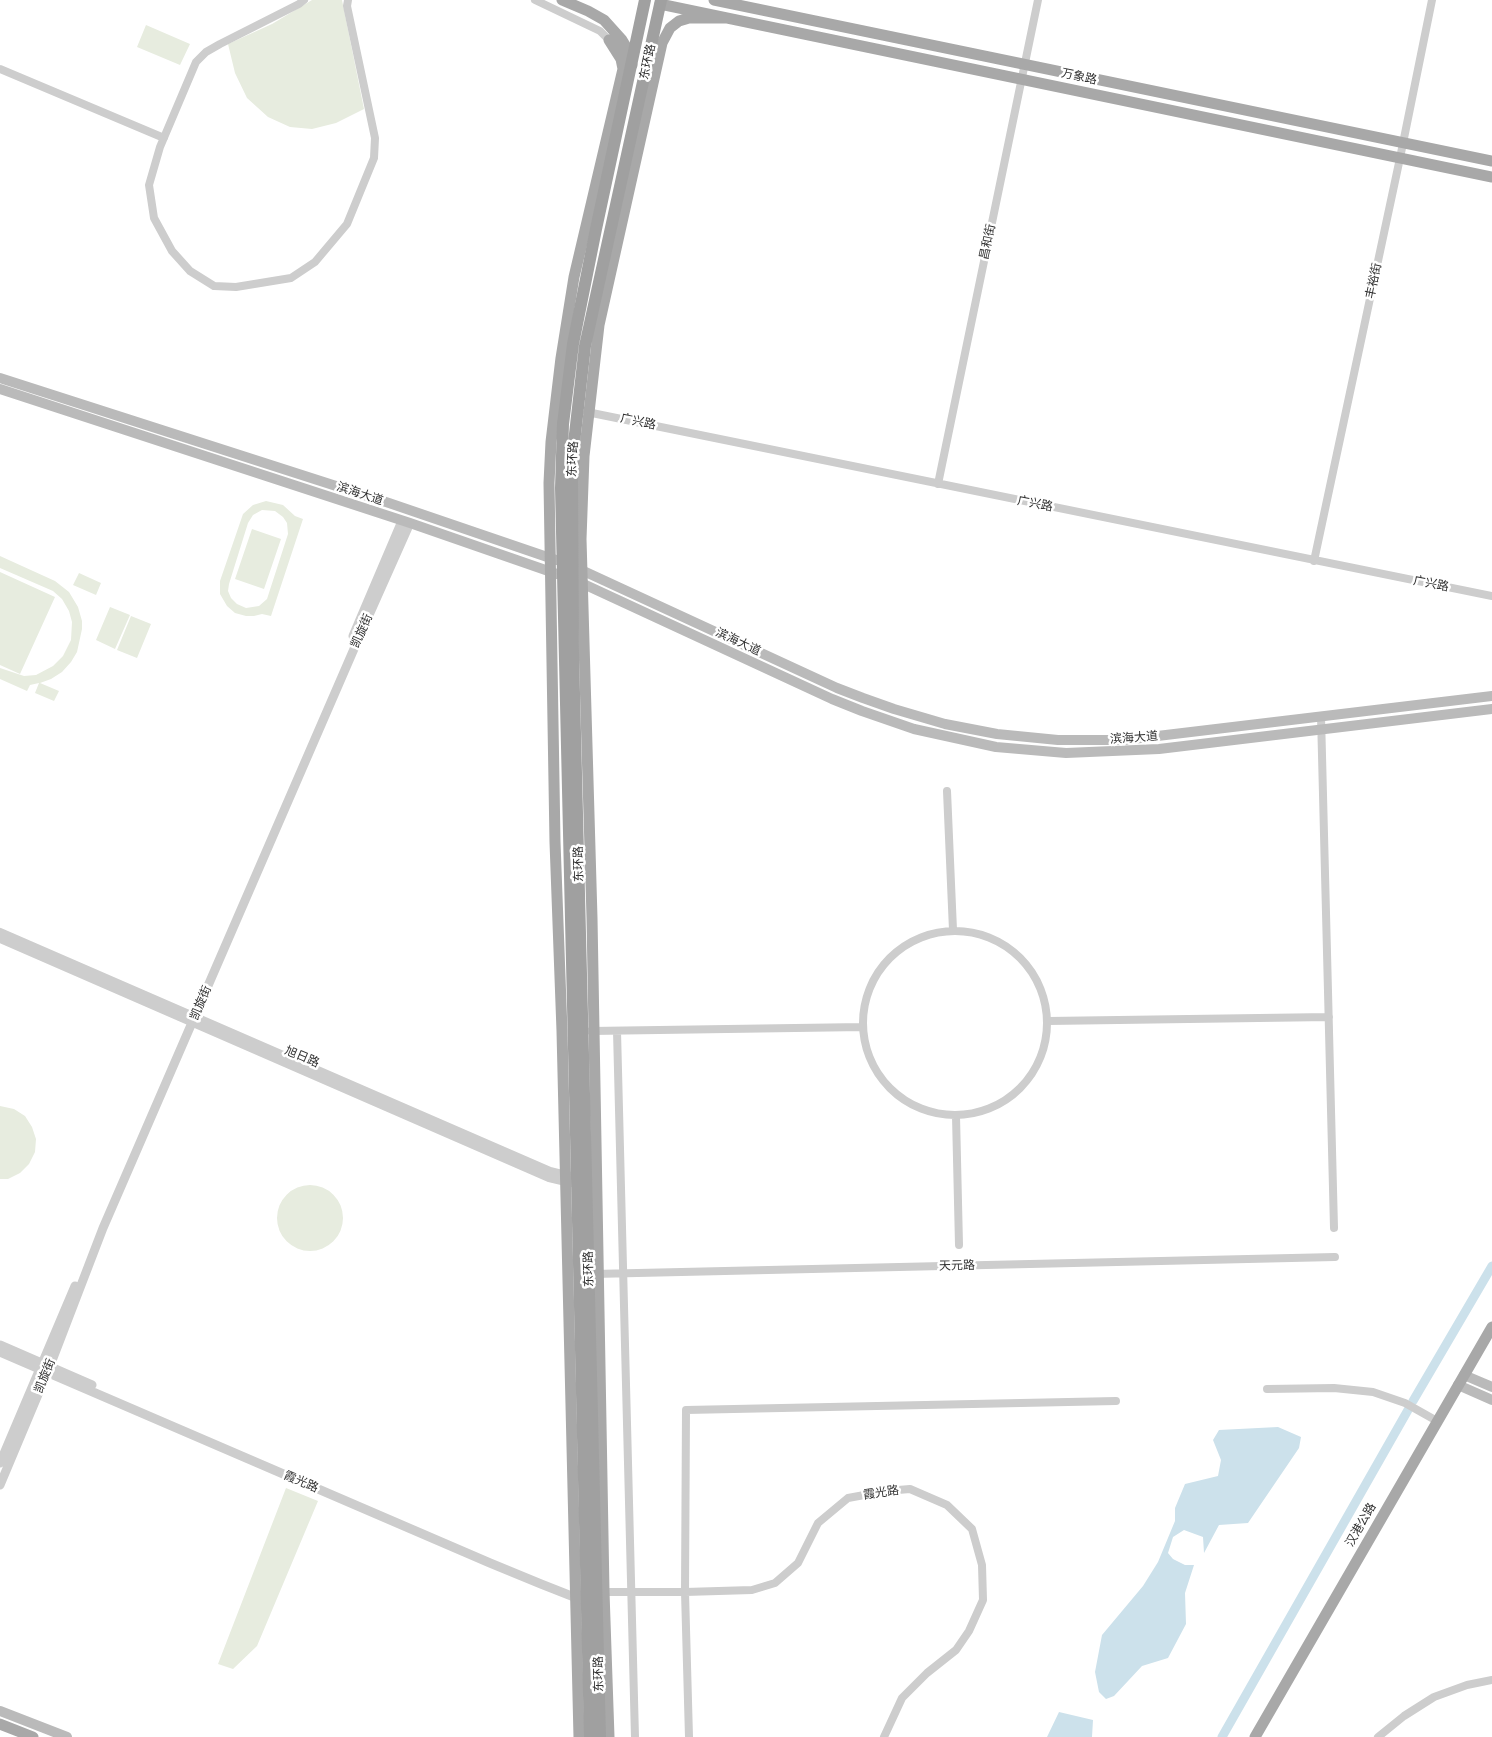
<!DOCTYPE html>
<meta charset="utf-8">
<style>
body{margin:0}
canvas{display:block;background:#fff}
</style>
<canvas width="1492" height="1737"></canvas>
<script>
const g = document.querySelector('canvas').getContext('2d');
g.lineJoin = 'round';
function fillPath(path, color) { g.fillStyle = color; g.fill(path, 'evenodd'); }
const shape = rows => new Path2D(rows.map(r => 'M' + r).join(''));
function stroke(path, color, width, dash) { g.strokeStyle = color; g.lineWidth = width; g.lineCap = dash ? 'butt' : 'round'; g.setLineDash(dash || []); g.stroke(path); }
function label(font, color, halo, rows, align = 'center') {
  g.font = font + ' "PT Sans","Noto Sans SC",sans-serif'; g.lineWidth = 5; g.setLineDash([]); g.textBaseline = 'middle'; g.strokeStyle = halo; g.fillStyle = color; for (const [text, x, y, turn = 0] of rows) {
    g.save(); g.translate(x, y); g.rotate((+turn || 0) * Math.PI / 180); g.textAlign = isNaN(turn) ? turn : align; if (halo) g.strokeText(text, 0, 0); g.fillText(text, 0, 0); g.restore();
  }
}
fillPath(shape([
 [312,0,342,0,364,109,336,123,312,129,290,127,268,117,247,98,235,73,228,44,272,24],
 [146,25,190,44,180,65,137,47],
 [266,501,283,505,295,516,303,519,271,616,262,614,254,616,246,616,235,613,227,606,220,594,220,581,243,514,253,505],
 [262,510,275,511,283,517,287,523,288,534,267,599,259,606,246,608,237,604,231,598,228,591,229,584,248,523,253,515],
 [252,529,281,539,264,589,235,579],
 [0,556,55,581,69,592,78,607,82,621,82,629,77,652,71,662,62,672,51,679,40,683,59,691,54,701,35,693,39,683,30,685,27,691,0,679,0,668,24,676,36,675,53,666,63,656,71,640,72,622,69,611,62,599,53,591,0,568],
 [0,572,55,597,20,674,0,665],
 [79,573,101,583,96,595,73,585],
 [110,607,130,615,115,649,96,640],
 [131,616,151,624,137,658,117,650],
 [0,1106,14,1109,25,1116,32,1127,36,1139,35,1152,29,1164,20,1173,8,1179,0,1179],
 '277 1218a33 33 0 1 1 66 0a33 33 0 1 1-66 0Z',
 [286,1488,318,1501,257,1646,233,1669,218,1664]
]), '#e7ecdf');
fillPath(shape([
 [1278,1427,1301,1437,1299,1448,1248,1523,1219,1525,1204,1553,1203,1537,1184,1530,1173,1537,1168,1553,1173,1559,1185,1565,1194,1565,1185,1593,1186,1624,1168,1658,1142,1666,1114,1696,1106,1699,1099,1692,1095,1672,1102,1635,1143,1586,1158,1562,1175,1521,1175,1508,1185,1484,1218,1476,1221,1460,1213,1440,1219,1430],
 [1059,1712,1093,1720,1092,1737,1047,1737]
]), '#cce1eb');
stroke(shape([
 [1413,1401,1492,1266],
 [1222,1737,1408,1410]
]), '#cce1eb', 9);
stroke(shape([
 [304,0,299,4,220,44,206,52,196,62,160,147,149,185,154,218,172,251,190,271,214,286,236,287,291,278,315,262,347,224,374,158,375,138,347,6,348,0],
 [535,0,600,31,609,40],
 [0,69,164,138],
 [587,412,1492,596],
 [938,484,1038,0],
 [1314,561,1400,158,1432,0],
 [1321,716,1334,1228],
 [947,791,953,930],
 '863 1023a92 92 0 1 1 184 0a92 92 0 1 1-184 0Z',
 [0,932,550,1171,570,1176],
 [0,939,549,1178,570,1183],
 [1048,1021,1329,1017],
 [591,1031,863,1027],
 [617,1031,635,1737],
 [956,1116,959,1245],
 [594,1274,1335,1257],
 [1267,1389,1334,1388,1373,1392,1405,1403,1437,1421],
 [601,1592,685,1592,752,1590,775,1583,798,1563,818,1523,848,1498,886,1491,910,1489,947,1505,972,1529,982,1565,983,1600,969,1631,956,1650,927,1673,902,1698,884,1737],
 [689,1737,685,1592,686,1410,1116,1401],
 [1378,1737,1404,1716,1434,1697,1467,1685,1492,1680]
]), '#cdcdcd', 8);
stroke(shape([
 [353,636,402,521],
 [0,1345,92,1385],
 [0,1352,490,1563,541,1584,574,1597,580,1597],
 [0,1463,75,1286],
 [0,1485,50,1366,103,1228,357,642,410,523]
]), '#cdcdcd', 9);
stroke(shape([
 [0,378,389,503,556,560],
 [0,389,410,523,557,574],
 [577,568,837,688,863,698,894,709,945,724,997,734,1058,740,1124,740,1492,696],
 [577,581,832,699,862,711,914,729,996,747,1066,753,1159,749,1492,709],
 [1464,1375,1492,1387],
 [1458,1385,1492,1400],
 [0,1711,67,1737]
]), '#bababa', 10);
stroke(shape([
 [562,0,588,11,604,20,622,40,628,50,632,65],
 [714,0,1492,161],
 [660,4,1492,177],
 [0,1724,33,1737],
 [579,1737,562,1031,555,842,549,483,551,442,561,358,574,277,623,69,621,59,609,40],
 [609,1737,604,1592,592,918,581,539,584,456,599,325,662,43,670,28,679,21,689,18,726,18],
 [1255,1737,1492,1327]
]), '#a8a8a8', 11);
stroke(shape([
 [590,1737,561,488,563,424,573,344,596,229,645,0],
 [600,1737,573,653,572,482,575,434,585,346,661,0]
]), '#a0a0a0', 12);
label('12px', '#303030', '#fff', [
 ["东环路",648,62,-78],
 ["万象路",1079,77,12],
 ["昌和街",988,242,-78],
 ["丰裕街",1374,281,-78],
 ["广兴路",638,422,12],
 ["东环路",573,459,-87],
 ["滨海大道",360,494,18],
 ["广兴路",1035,504,11],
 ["广兴路",1431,584,11],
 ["凯旋街",362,631,-66],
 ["滨海大道",738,642,25],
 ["滨海大道",1134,738,-4],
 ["东环路",579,864,-91],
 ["凯旋街",201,1003,-67],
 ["旭日路",302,1057,23],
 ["天元路",957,1266,-1],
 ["东环路",589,1269,-91],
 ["凯旋街",45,1376,-68],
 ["霞光路",301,1482,23],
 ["霞光路",881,1493,-8],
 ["汉港公路",1361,1525,-60],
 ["东环路",599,1674,-91]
]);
</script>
